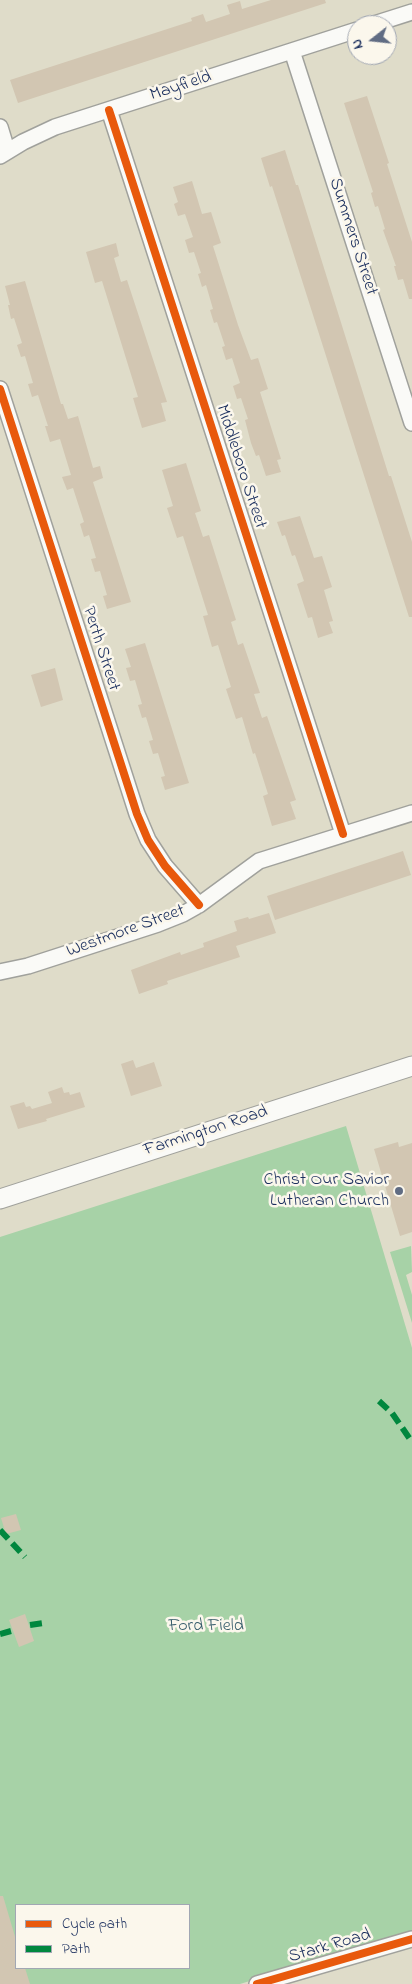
<!DOCTYPE html>
<style>
body{margin:0}
#map{position:relative;width:412px;height:1984px;overflow:hidden;background:#dfdcc9;font-family:"Indie Flower",sans-serif}
canvas{display:block}
.legend{position:absolute;left:15px;top:1904px;width:175px;height:65px;box-sizing:border-box;background:#fbf7ec;border:1px solid #a1a7b3;margin:0;padding:6px 9px;list-style:none;font-size:15px;color:#1b2f5e}
.legend li{display:flex;align-items:center;gap:10px;height:25px}
.legend b{width:25px;border:1px solid #a1a7b3}
.north{position:absolute;left:347px;top:15px;width:50px;height:50px;box-sizing:border-box;background:#fbf7ec;border:1px solid #a1a7b3;border-radius:50%;rotate:254deg;font-size:14px;font-weight:700;line-height:20px;text-align:center;color:#1b2f5e}
.north::after{content:'';display:block;margin:auto;width:18px;height:22px;background:#606c83;clip-path:polygon(50% 0,100% 100%,50% 72%,0 100%)}
</style>
<div id="map">
<canvas width="412" height="1984"></canvas>
<ul class="legend">
<li><b style="height:6px;background:#e8590c"></b>Cycle path</li>
<li><b style="height:6px;background:#00873e"></b>Path</li>
</ul>
<div class="north">N</div>
</div>
<script>
const g = document.querySelector('canvas').getContext('2d');
g.lineJoin = 'round';
function fillPath(path, color) { g.fillStyle = color; g.fill(path, 'evenodd'); }
const shape = rows => new Path2D(rows.map(r => 'M' + r).join(''));
function stroke(path, color, width, dash) { g.strokeStyle = color; g.lineWidth = width; g.lineCap = dash ? 'butt' : 'round'; g.setLineDash(dash || []); g.stroke(path); }
function label(font, color, halo, rows, align = 'center') {
  g.font = font + ' "Indie Flower",sans-serif'; g.lineWidth = 5; g.setLineDash([]); g.textBaseline = 'middle'; g.strokeStyle = halo; g.fillStyle = color; for (const [text, x, y, turn = 0] of rows) {
    g.save(); g.translate(x, y); g.rotate((+turn || 0) * Math.PI / 180); g.textAlign = isNaN(turn) ? turn : align; if (halo) g.strokeText(text, 0, 0); g.fillText(text, 0, 0); g.restore();
  }
}
fillPath(shape([
 [346,1126,412,1348,412,1931,240,1984,0,1984,0,1237],
 [16,1905,189,1905,189,1968,16,1968],
 [411,1246,412,1272,406,1275,412,1295,412,1323,390,1252]
]), '#a7d2a7');
fillPath(shape([
 [271,0,325,0,326,3,18,103,10,80,192,21,191,18,203,14,206,22,230,14,227,5,240,1,242,9],
 [367,96,389,163,387,164,412,242,412,299,409,299,403,279,398,280,394,266,396,266,383,230,385,229,378,206,375,207,371,193,373,192,344,103],
 [285,150,296,185,298,185,389,476,391,476,412,542,412,617,409,617,272,186,270,187,261,158],
 [192,181,202,214,211,212,221,243,213,246,238,325,251,360,258,358,268,389,260,392,281,459,277,460,281,472,266,476,259,455,256,456,251,443,245,420,248,419,241,398,237,399,233,386,240,383,232,358,226,360,222,347,225,346,217,322,214,323,210,310,213,309,206,285,202,287,198,274,201,273,194,252,189,253,185,240,193,237,185,214,178,216,174,204,178,202,173,187],
 [116,243,119,256,114,258,121,282,127,280,167,402,161,403,166,421,142,428,133,398,138,397,102,281,95,283,86,252],
 [25,281,61,404,63,404,68,419,78,416,93,468,100,466,103,478,93,482,131,602,107,609,103,596,107,595,100,571,95,572,91,559,96,558,89,535,84,537,80,524,84,522,73,488,67,490,62,477,71,475,60,439,50,442,45,426,48,426,38,395,32,397,28,384,33,383,25,356,21,357,17,345,22,343,14,318,11,319,8,305,10,305,5,286],
 [186,463,201,511,195,513,203,537,209,535,236,620,231,622,238,645,243,643,260,693,254,694,262,718,267,716,296,800,290,802,296,819,272,826,263,796,268,794,255,753,253,754,242,717,236,719,226,689,231,687,218,645,212,647,203,616,208,615,183,536,177,538,167,508,173,506,162,470],
 [300,516,314,558,322,556,332,587,324,590,333,621,329,622,333,633,318,638,312,617,308,618,297,584,304,581,295,555,292,556,285,535,282,536,277,522],
 [145,643,189,783,165,790,161,777,165,776,158,753,153,754,149,741,153,740,146,717,142,718,138,705,142,704,135,680,130,681,126,668,131,667,125,649],
 [55,668,63,700,41,707,31,675],
 [403,851,411,875,275,920,267,896],
 [269,913,276,933,236,946,240,957,167,981,168,984,139,994,131,970,180,952,181,955,204,947,203,943,237,931,234,921,248,917,249,919],
 [133,1060,136,1068,154,1062,162,1086,131,1096,121,1064],
 [62,1087,64,1093,69,1092,70,1095,80,1092,85,1107,46,1119,47,1121,18,1129,10,1106,24,1102,26,1107,30,1106,32,1109,52,1103,48,1092],
 [398,1142,399,1147,412,1143,412,1232,400,1236,374,1149],
 [16,1514,21,1530,6,1534,1,1518],
 [25,1614,34,1641,19,1647,9,1620],
 [0,1896,3,1896,16,1940,16,1968,25,1968,30,1984,0,1984]
]), '#d2c6b2');
const minor = shape([
 [371,25,412,12],
 [292,51,412,423],
 [109,110,343,834],
 [0,127,7,150],
 [0,156,23,142,55,127,357,30],
 [0,389,137,814,148,840,165,866,199,905],
 [0,972,28,966,158,924,183,914,199,905,259,861,412,813],
 [257,1984,412,1939]
]);
const major = shape([
 [0,1199,412,1066]
]);
stroke(minor, '#a0a19c', 18);
stroke(major, '#a0a19c', 21);
stroke(minor, '#fafaf7', 15);
stroke(major, '#fafaf7', 19);
stroke(shape([
 [379,1401,392,1413,412,1442],
 [0,1530,25,1557],
 [30,1625,44,1623],
 [0,1634,11,1631]
]), '#00873e', 6, [12, 6]);
stroke(shape([
 [109,110,343,834],
 [0,389,137,814,148,840,165,866,199,905],
 [257,1984,412,1939]
]), '#e8590c', 8);
for (const [x, y, r, color] of [
 [399,1191,5,"#606c83"]
]) { const dot = new Path2D(); dot.arc(x, y, r, 0, 2 * Math.PI); g.fillStyle = color; g.fill(dot); stroke(dot, '#fbf7ec', 2); }
label('18px', '#1b2f5e', '#fbf7ec', [
 ["Mayfield",181,87,-18],
 ["Summers Street",352,237,72],
 ["Middleboro Street",240,467,72],
 ["Perth Street",100,649,72],
 ["Westmore Street",126,932,-20],
 ["Farmington Road",206,1132,-18],
 ["Stark Road",330,1947,-16]
]);
label('18px', '#1b2f5e', '#fbf7ec', [
 ["Christ Our Savior",389,1181],
 ["Lutheran Church",389,1202]
], 'right');
label('18px', '#385e6c', '#fbf7ec', [
 ["Ford Field",206,1627]
]);
</script>
